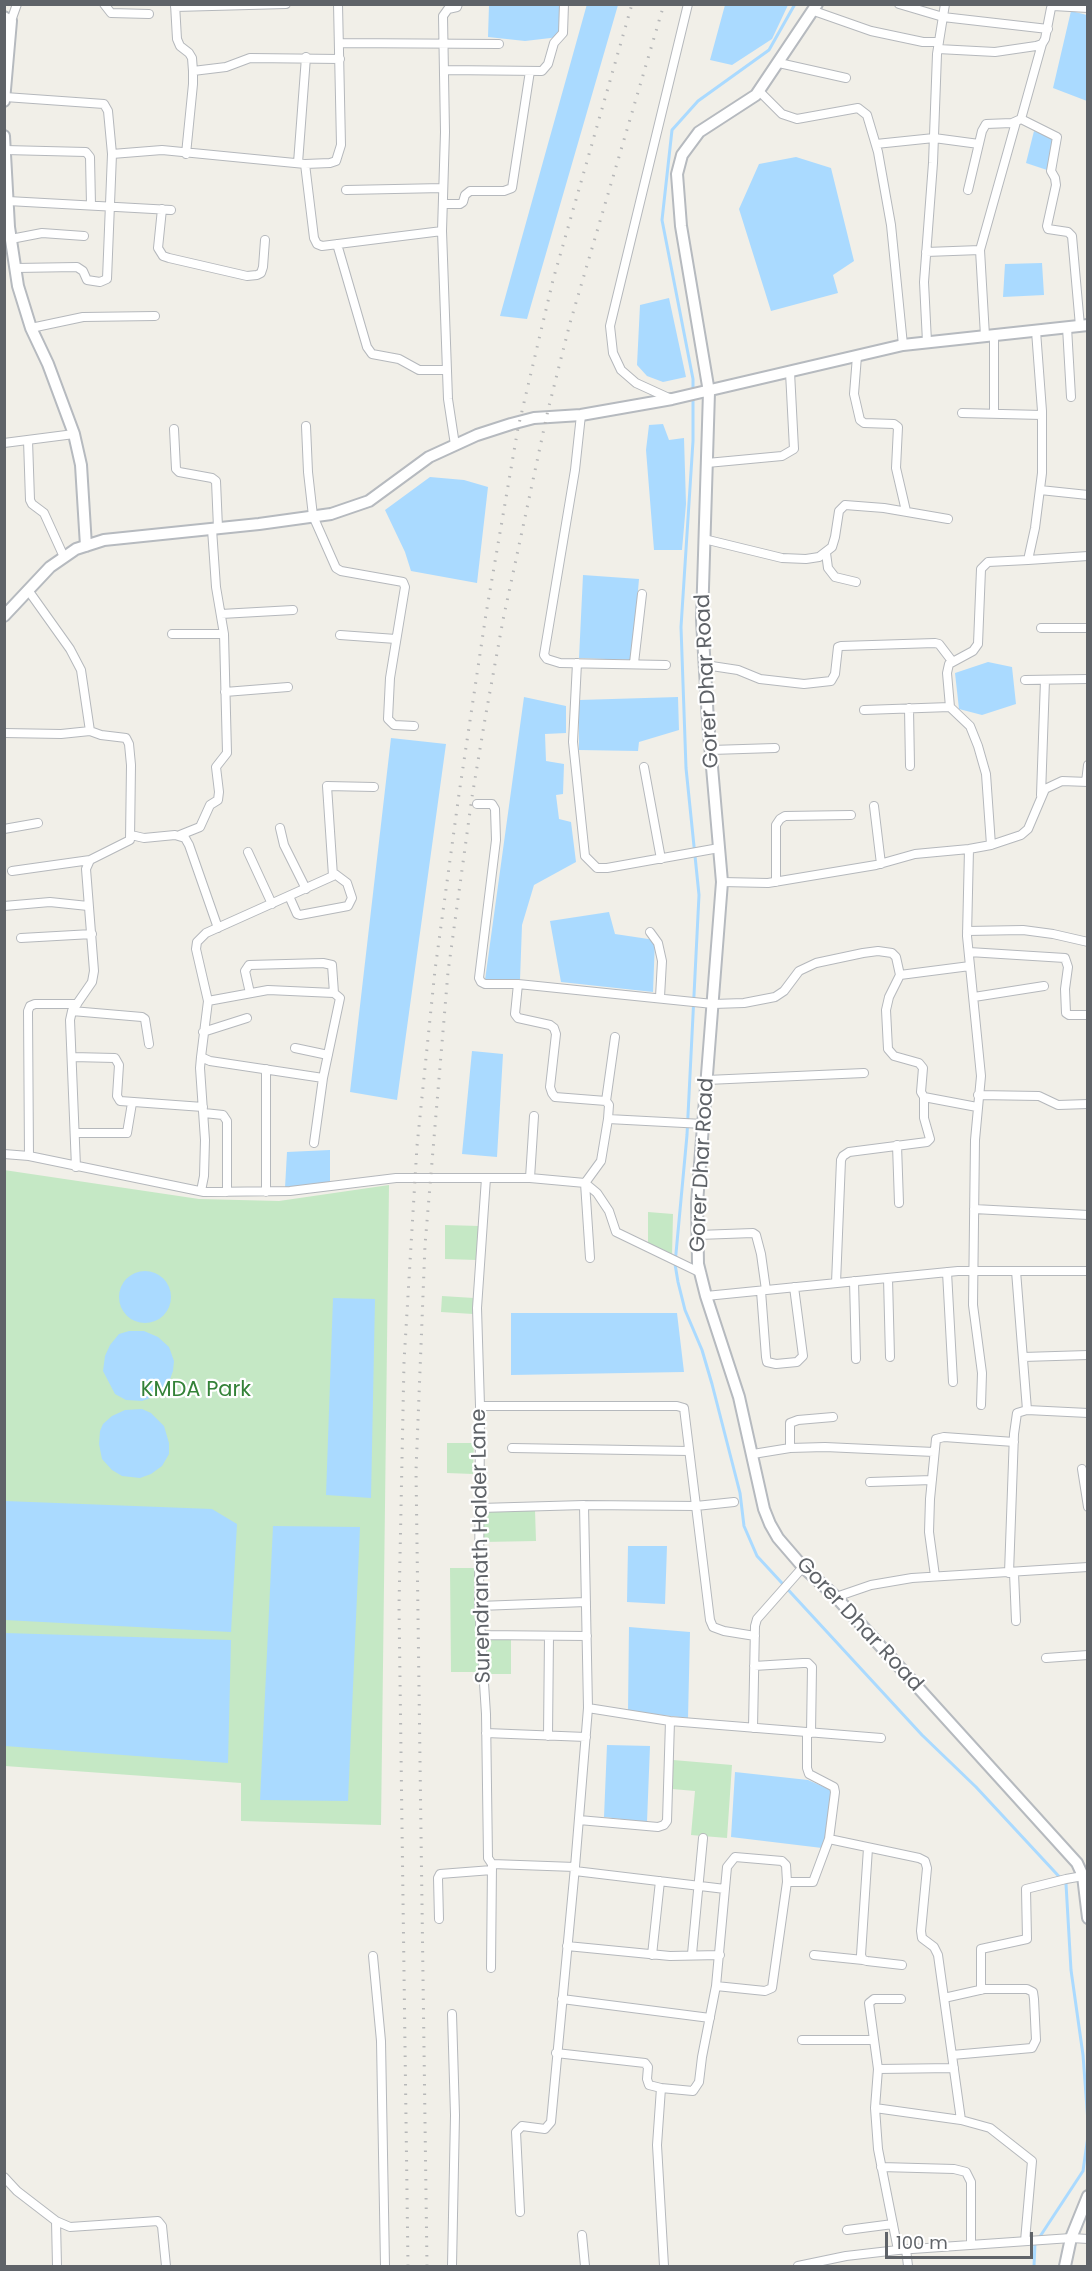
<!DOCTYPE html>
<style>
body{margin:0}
#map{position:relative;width:1092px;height:2271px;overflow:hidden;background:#f1efe8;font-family:Poppins,sans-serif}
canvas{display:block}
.frame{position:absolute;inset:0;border:6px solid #5f6368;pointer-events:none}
.scale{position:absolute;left:885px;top:2232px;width:148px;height:27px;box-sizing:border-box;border:3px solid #5f6368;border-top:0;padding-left:8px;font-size:18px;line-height:21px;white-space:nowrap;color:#5f6368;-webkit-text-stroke:4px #fff;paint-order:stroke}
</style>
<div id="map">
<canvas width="1092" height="2271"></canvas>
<div class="frame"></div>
<div class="scale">100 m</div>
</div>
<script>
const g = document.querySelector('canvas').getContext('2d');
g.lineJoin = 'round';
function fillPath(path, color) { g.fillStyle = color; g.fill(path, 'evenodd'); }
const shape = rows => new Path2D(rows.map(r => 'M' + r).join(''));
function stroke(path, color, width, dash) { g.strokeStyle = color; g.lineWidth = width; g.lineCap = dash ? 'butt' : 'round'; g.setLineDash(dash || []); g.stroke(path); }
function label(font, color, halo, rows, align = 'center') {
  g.font = font + ' Poppins,sans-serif'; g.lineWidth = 4.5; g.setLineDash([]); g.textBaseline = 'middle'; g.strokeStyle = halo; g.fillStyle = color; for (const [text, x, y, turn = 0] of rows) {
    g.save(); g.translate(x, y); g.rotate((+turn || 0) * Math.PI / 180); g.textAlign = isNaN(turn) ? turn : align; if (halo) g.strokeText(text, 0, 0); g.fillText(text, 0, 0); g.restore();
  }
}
fillPath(shape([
 [4,1170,199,1199,279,1201,389,1185,381,1825,241,1821,241,1783,5,1766],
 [648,1212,673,1214,672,1256,648,1244],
 [445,1225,479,1226,477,1260,445,1259],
 [442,1296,474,1298,473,1314,441,1312],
 [447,1443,474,1443,473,1474,447,1473],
 [535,1510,536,1541,483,1542,483,1511],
 [450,1568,478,1568,481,1672,451,1672],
 [484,1640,511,1640,511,1674,486,1674],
 [673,1760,732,1765,727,1838,691,1835,695,1791,672,1789]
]), '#c5e8c5');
fillPath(shape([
 [587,4,618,5,527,319,500,316],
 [489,5,559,5,559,37,525,41,488,37],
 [725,5,725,4,788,5,772,39,732,65,710,60],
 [1071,11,1087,15,1087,101,1053,88],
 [1034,131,1056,140,1047,170,1026,163],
 [796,157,831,168,854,261,833,275,838,293,771,311,739,209,759,164],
 [1042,263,1044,295,1003,297,1005,264],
 [669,298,686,377,663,382,647,376,637,365,640,305],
 [663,424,669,440,684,438,686,504,682,550,654,550,646,450,649,425],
 [430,477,464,480,488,487,477,583,411,571,405,552,385,510],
 [583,575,639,579,632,660,579,658],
 [988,662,1012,667,1016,704,982,715,959,709,955,673],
 [524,697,566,706,566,733,545,734,546,761,564,764,563,794,556,795,559,819,571,822,576,862,534,885,522,925,520,980,485,980],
 [678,697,679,730,639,742,638,751,579,750,579,700],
 [391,738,446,744,397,1100,350,1092],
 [609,912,615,934,655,940,653,992,561,982,550,921],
 [472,1051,503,1054,497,1157,462,1154],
 [330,1150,330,1183,285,1188,287,1152],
 '119 1297a26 26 0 1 1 52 0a26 26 0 1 1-52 0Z',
 [333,1298,375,1299,371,1498,326,1495],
 [511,1313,677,1313,684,1372,511,1375],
 [129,1331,144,1331,158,1337,169,1347,174,1361,173,1371,168,1385,158,1395,142,1401,126,1400,115,1394,103,1371,105,1356,110,1345,119,1334],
 [142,1409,151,1413,164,1426,169,1443,169,1454,162,1466,151,1474,140,1478,122,1476,112,1470,102,1459,99,1444,100,1431,103,1424,112,1416,125,1410],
 [5,1501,212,1509,237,1524,231,1632,5,1620],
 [273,1526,360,1527,348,1801,260,1800],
 [628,1546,667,1546,665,1604,627,1602],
 [629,1627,690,1632,688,1718,628,1711],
 [5,1633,231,1640,228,1763,5,1746],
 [607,1745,650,1746,647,1822,604,1817],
 [735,1772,808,1780,831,1790,827,1839,822,1848,731,1837]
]), '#aadaff');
stroke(shape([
 [795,4,769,50,698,101,672,130,662,220,693,379,693,441,681,627,686,768,699,895,687,1135,675,1264,678,1282,685,1310,702,1350,712,1384,740,1493,744,1526,757,1556,922,1735,976,1787,1066,1884,1071,1970,1083,2055,1088,2122],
 [1039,2238,1083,2171,1088,2136],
 [1034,2266,1035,2243]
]), '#aadaff', 3);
const street = shape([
 [104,4,111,13,149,14],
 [175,4,177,39,180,46,189,53,192,58,193,71,193,84,186,154],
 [899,4,943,17,1048,29],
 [175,7,286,4],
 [814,11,871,31,923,42,939,42],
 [11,21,17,4],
 [340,43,499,44],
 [938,49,995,52,1036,46,1042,44,1045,39,1051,8,1053,6,1088,8],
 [779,63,846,78],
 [444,70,542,71,548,64,554,43,563,33,564,4],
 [193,71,226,67,250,58,340,59],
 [759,91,782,114,797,119,858,108,867,115,878,152,891,225,903,345],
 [5,97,104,104,108,111,112,154],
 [1021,119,1057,137,1051,171,1055,178,1056,185,1047,226,1048,229,1068,232,1072,236,1080,326],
 [876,144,934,138,979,144],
 [5,150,86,152,90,157,91,205],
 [298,163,306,57],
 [305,164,314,238,317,244,322,246,442,231],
 [346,190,443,188],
 [968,190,982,131,986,124,1012,123,1021,119,1042,44],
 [8,201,171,210],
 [443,204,460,204,463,202,465,195,470,191,504,191,512,188,530,71],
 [162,209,158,248,163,256,169,258,247,276,257,275,261,273,263,267,265,240],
 [11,239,42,233,84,236],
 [337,244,367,347,372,354,399,359,419,370,447,370],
 [980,250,985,336],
 [926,252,980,250,1016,122],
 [16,268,77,267,83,271,87,280,100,282,107,279,112,154,162,150,305,164,330,163,336,161,341,145,338,4],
 [1067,327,1071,397],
 [31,328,83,317,155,316],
 [994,335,994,413],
 [927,342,924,282,933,163,937,54,945,4],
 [857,356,854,394,860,420,864,423,894,424,898,427,896,468,906,511],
 [671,399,636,383,621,370,613,353,610,326,688,4],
 [962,413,1042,415],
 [581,415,575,470,544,655,547,659,560,663,666,665],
 [306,426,308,472,313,516,336,568,341,571,403,582,405,587,390,678,388,719,394,725,414,726],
 [174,429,176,469,179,472,212,478,216,481,218,528],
 [28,440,30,500,32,504,44,513,64,557],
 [4,443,74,434],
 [455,445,448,399,442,231,445,132,443,16,448,9,457,7,458,4],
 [707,463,782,456,794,449,790,372],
 [1040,490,1088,495],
 [704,539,782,558,806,559,819,557,832,547,835,537,839,511,845,505,884,508,948,519],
 [826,553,828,568,835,577,856,582],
 [1028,560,1088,556],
 [28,590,70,649,81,670,90,731,101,735,126,738,129,744,131,765,130,840,90,860,86,869,94,971,92,982,72,1011,70,1020,76,1167],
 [221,614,293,610],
 [1041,628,1088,628],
 [172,634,224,634],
 [340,635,396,639],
 [577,663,573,742,585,856,597,868,607,868,719,848],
 [634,663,642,594],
 [705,665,738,670,760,679,804,684,831,681,835,674,838,647,841,646,935,643,939,644,952,661],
 [1025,680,1088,679],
 [225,692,288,687],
 [909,708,910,766],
 [864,710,950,707],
 [4,733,61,734,90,731],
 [711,750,775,748],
 [644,767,661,859],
 [1086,782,1088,765],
 [1041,795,1045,680],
 [477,804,492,804,495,809,496,840,479,978,481,982,485,984,518,984,515,1014,518,1018,550,1025,554,1028,556,1034,550,1087,552,1093,555,1097,606,1101,609,1105,608,1119],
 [874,806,881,864],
 [280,828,284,845,306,889],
 [4,829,38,823],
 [131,835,144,838,175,835,185,838,189,845,218,928],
 [180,835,200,827,210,805,218,800,219,792,216,767,227,753,224,634,216,587,212,529],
 [991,845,986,774,978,746,970,726,950,707,947,673,949,664,973,651,978,644,981,569,988,562,1028,560,1035,528,1042,473,1042,411,1036,331],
 [969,849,967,936,981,1076,975,1140,973,1305,982,1373,981,1405],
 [248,852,272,904],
 [12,871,90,860],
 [722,882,768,883,876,865,915,854,969,849,991,845,1021,835,1028,829,1045,789,1062,781,1088,782],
 [776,882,776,825,780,819,785,816,851,815],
 [289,896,297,914,300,915,348,906,352,898,347,883,335,874],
 [4,906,50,902,88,906],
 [967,931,1023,930,1053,934,1088,942],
 [650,932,658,943,662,961,660,997],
 [21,938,92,934],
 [969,952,1065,958,1068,967,1065,989,1066,1013,1069,1015,1088,1015],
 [900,975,970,966],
 [518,984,713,1004,744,1003,775,997,784,991,799,971,816,963,863,953,878,951,892,953,896,957,900,975,889,997,886,1010,888,1049,894,1056,919,1063,923,1068,921,1092,924,1097,977,1107],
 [250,993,245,971,249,965,323,963,332,965,334,993],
 [974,997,1044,986],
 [208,1001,268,990,334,993,340,998,323,1078,314,1143],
 [72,1011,142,1017,145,1019,149,1044],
 [203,1032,247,1018],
 [295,1048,328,1055],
 [72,1057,115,1058,119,1065,117,1096,120,1101,203,1107],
 [266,1069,266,1192],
 [323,1078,210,1061,201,1057,208,1001,196,949,197,942,206,933,333,876,327,786,374,787],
 [707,1080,864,1073],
 [978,1095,1039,1096,1058,1105,1088,1104],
 [606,1101,615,1037],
 [204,1113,223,1115,227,1121,227,1192],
 [75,1133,127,1133,132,1103],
 [897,1145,899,1203],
 [4,1154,29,1156,204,1192,290,1191,396,1178,530,1178,585,1183,597,1193,609,1211,616,1232,701,1273],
 [29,1156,28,1011,30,1006,35,1004,77,1004],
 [486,1178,477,1308,480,1406,479,1606,486,1714,488,1858,492,1864,575,1867],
 [530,1178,534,1116],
 [201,1191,204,1176,205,1140,200,1068,201,1057],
 [974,1209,1088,1215],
 [698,1235,753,1233,756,1235,761,1254,766,1290],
 [590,1258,585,1183,601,1161,608,1119,703,1124],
 [1016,1271,1027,1410],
 [947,1272,953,1382],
 [888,1278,890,1357],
 [854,1281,856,1359],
 [836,1283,841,1160,843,1156,849,1152,927,1142,930,1139,924,1118,924,1097],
 [761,1291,766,1357,767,1362,776,1364,797,1362,803,1356,794,1287],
 [706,1296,958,1271,1088,1271],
 [1023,1357,1088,1355],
 [480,1406,677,1406,684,1408,710,1620,713,1627,724,1631,755,1636],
 [512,1448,689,1451],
 [790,1448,790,1423,798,1420,833,1417],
 [753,1454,790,1448,825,1447,934,1452],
 [1082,1469,1088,1507],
 [870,1482,932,1480],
 [480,1508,584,1505,696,1506,734,1502],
 [1009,1573,1014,1434,1017,1413,1027,1410,1088,1413],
 [1014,1573,1016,1621],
 [935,1576,929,1532,930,1499,936,1439,944,1437,1014,1442],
 [836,1597,871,1585,912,1578,1088,1567],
 [479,1606,586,1602],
 [481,1635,587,1636],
 [1046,1658,1088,1655],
 [754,1666,803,1663,808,1663,812,1667,811,1733],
 [588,1708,670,1721,881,1738],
 [753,1728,755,1626,757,1619,803,1567],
 [486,1733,586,1737],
 [807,1733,807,1768,809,1774,834,1787,835,1792,829,1839,919,1858,925,1861,927,1868,921,1931,922,1938,934,1947,938,1955,961,2120,990,2128,1032,2161,1025,2241],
 [548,1736,549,1636],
 [579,1820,658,1827,664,1825,667,1821,670,1721],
 [868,1848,861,1955,863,1960,867,1961,902,1965],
 [575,1871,725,1889],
 [439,1919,438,1878,440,1874,492,1870],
 [567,1946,670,1956,720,1955],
 [692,1954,703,1838],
 [652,1955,660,1881],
 [814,1955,863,1960],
 [373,1956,381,2041,385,2266],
 [491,1968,492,1864],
 [716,1986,765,1991,772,1988,787,1882],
 [981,1990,981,1949,1027,1939,1026,1889,1066,1879,1083,1876],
 [944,1998,984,1989,1027,1989,1033,1992,1034,1999,1036,2040,1032,2048,952,2055],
 [562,1999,710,2018],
 [452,2014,455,2115,452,2266],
 [802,2040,874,2040],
 [556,2053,645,2063,648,2067,647,2079,649,2085,661,2088],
 [878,2069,869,2003,874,1999,901,1999],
 [875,2108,961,2120],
 [881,2167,954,2169,966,2172,971,2182,971,2245],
 [4,2177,17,2191,56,2221,70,2227,158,2221,162,2226,166,2266],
 [520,2212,516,2132,522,2126,545,2129,551,2122,575,1867,588,1708,584,1505],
 [56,2221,57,2266],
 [847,2230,893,2224],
 [582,2235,585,2266],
 [906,2249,908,2266],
 [898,2250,878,2149,875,2108,878,2069,954,2068],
 [664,2266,657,2145,661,2088,693,2091,699,2082,702,2057,716,1986,727,1867,735,1857,782,1861,786,1865,787,1882,813,1882,829,1839],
 [798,2266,846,2256,898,2250,1071,2238,1088,2239]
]);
const secondary = shape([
 [817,4,756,95,699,132,682,155,677,174,681,226,709,392,702,620,708,721,722,882,697,1203,698,1264,706,1296,739,1397,764,1509,770,1524,778,1538,803,1567,836,1597,1077,1863,1083,1876,1088,1918],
 [4,17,11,21,4,101],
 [4,136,9,227,18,286,31,328,48,364,74,434,81,465,86,546],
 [4,616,50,567,76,549,104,540,259,524,331,514,369,501,429,457,477,435,511,424,534,418,581,415,672,399,903,345,1088,325],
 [1065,2266,1071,2238,1088,2196]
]);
stroke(street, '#b5b8bc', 10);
stroke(secondary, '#b6babf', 14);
stroke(street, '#fff', 8);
stroke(secondary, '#fff', 10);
stroke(shape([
 [408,2266,399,1606,404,1362,417,1146,435,970,459,794,486,614,518,428,553,280,632,4],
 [427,2266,416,1471,425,1245,448,972,472,797,485,719,503,620,548,410,570,323,664,4]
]), '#b6b7b8', 3, [1.5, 8]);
label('21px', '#5f6368', '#fff', [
 ["Gorer Dhar Road",708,681,-93],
 ["Gorer Dhar Road",703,1165,-87],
 ["Surendranath Halder Lane",482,1546,-91],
 ["Gorer Dhar Road",859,1625,47]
]);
label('21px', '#348238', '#fff', [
 ["KMDA Park",196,1391]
]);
</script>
